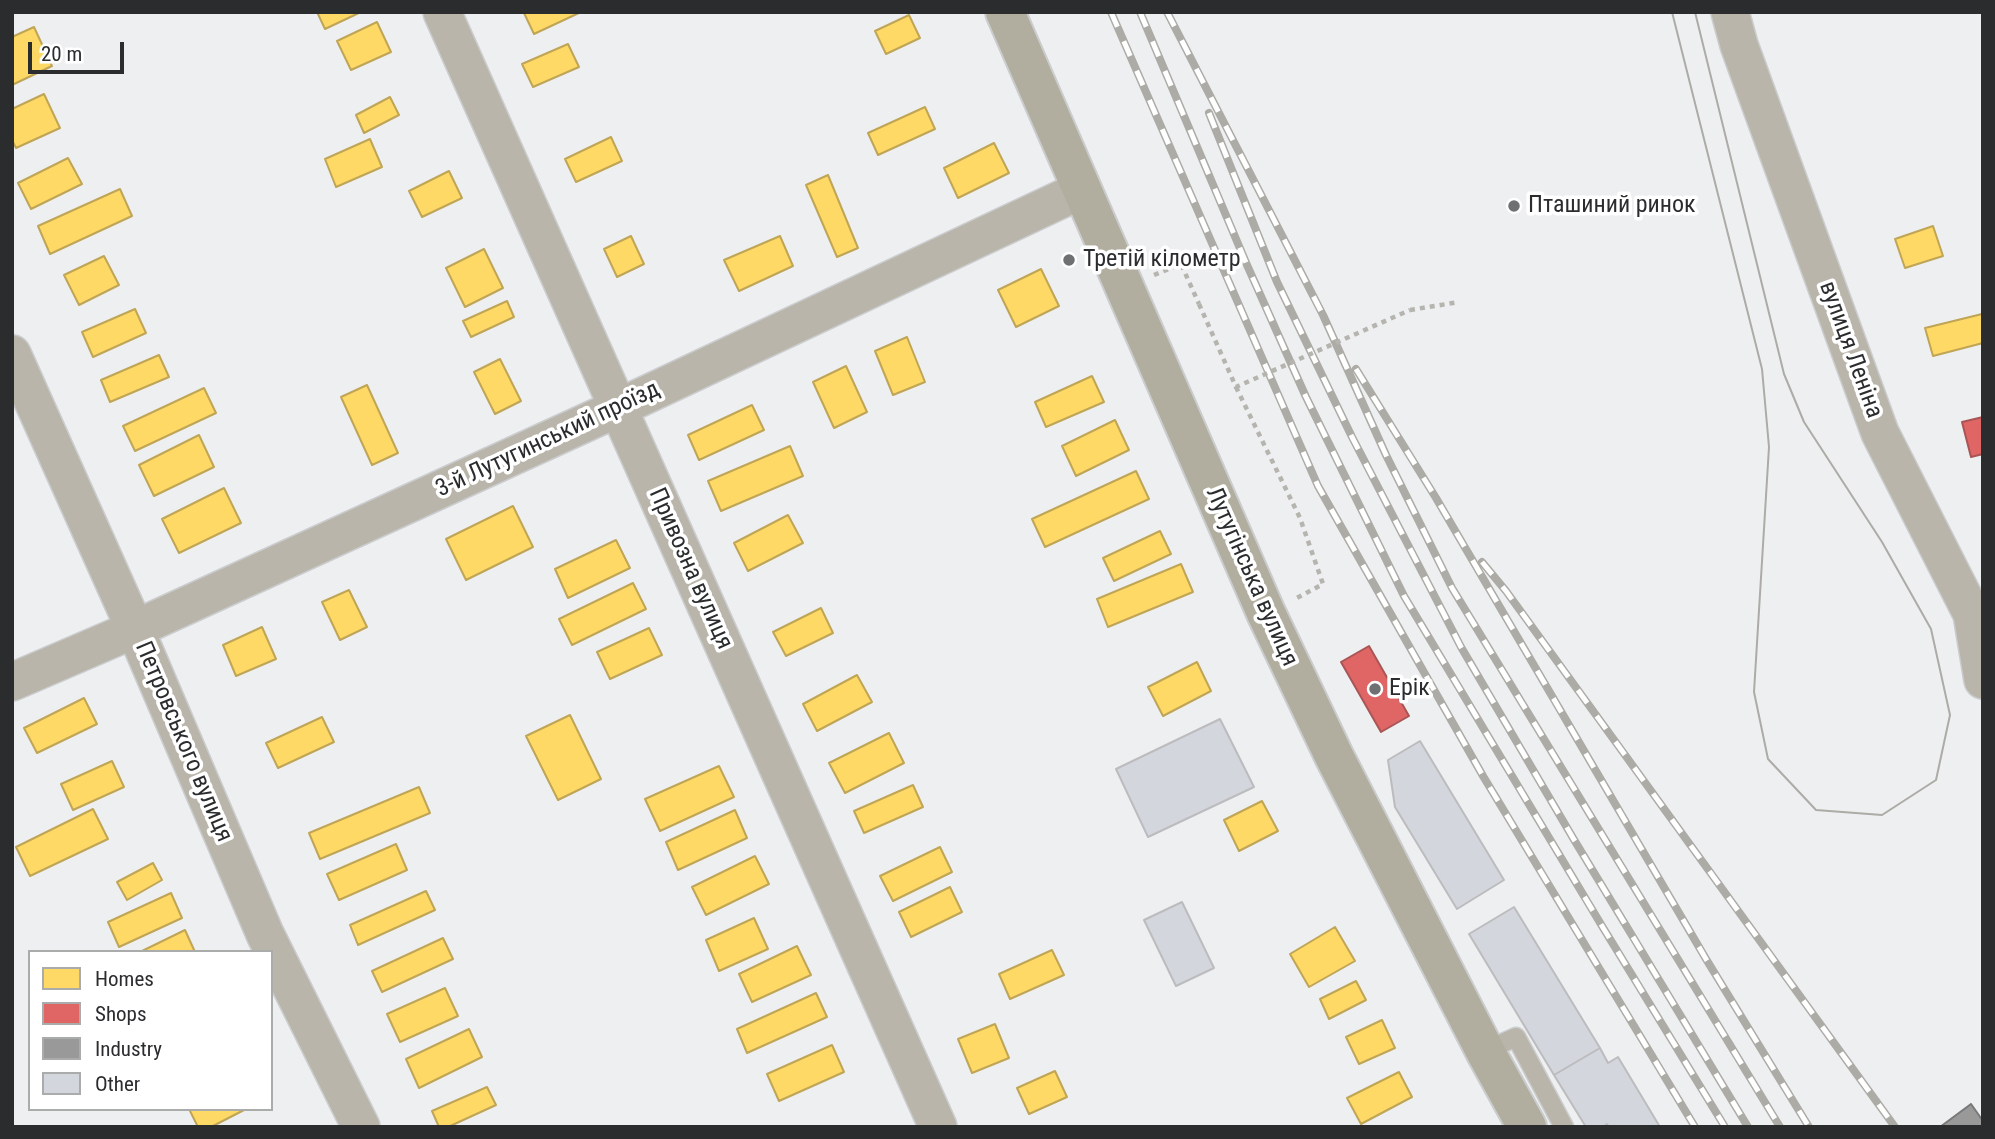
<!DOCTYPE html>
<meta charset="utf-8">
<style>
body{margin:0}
#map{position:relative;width:1995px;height:1139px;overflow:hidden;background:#edeff1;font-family:"Roboto Condensed",sans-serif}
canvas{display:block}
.frame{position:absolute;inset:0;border:14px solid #2a2c2d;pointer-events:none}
.legend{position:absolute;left:28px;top:950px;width:245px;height:161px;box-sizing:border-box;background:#fff;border:2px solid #aaabab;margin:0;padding:9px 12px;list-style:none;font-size:21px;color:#2a2c2d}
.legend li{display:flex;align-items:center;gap:14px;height:35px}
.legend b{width:35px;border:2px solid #aaabab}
.scale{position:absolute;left:28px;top:42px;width:96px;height:32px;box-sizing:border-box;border:4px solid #2a2c2d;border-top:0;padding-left:9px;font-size:21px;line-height:24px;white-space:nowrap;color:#2a2c2d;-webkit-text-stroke:5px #fff;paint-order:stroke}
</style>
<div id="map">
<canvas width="1995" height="1139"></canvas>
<div class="frame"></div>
<ul class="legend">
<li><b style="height:19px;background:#ffd966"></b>Homes</li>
<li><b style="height:19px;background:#e06666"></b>Shops</li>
<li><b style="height:19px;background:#999"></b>Industry</li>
<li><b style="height:19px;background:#d4d6de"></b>Other</li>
</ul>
<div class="scale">20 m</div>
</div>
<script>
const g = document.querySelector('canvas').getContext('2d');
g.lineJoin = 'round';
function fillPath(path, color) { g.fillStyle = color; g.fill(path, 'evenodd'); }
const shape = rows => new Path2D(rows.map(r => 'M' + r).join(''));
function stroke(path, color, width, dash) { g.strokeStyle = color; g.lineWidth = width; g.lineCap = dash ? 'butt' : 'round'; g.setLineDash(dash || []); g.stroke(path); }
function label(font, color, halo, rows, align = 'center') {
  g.font = font + ' "Roboto Condensed",sans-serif'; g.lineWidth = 7; g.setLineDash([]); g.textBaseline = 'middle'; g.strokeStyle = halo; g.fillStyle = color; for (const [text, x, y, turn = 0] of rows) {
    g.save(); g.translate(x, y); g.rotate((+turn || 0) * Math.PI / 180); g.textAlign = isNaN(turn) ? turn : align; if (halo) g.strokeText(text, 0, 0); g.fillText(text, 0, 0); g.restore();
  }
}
const homes = shape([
 [317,12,361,12,325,29,317,12],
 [526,12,581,12,534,34,524,13,526,12],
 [909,15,920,38,886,54,875,31,909,15],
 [377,22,391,52,351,70,337,41,377,22],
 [34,27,52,66,12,85,12,37,34,27],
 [568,44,579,67,533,87,522,64,568,44],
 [44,94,60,128,16,148,12,140,12,109,44,94],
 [390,97,399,115,364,133,356,115,390,97],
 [925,107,935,129,878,155,868,133,925,107],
 [611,137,622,161,576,182,565,159,611,137],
 [370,139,382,167,336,187,325,159,370,139],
 [994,143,1009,173,958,198,944,168,994,143],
 [68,158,82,184,31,209,18,183,68,158],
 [449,171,462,198,422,217,409,191,449,171],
 [828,175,858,248,837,257,806,185,828,175],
 [120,189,132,216,50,254,38,226,120,189],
 [1933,226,1943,256,1905,268,1895,239,1933,226],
 [631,236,644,264,617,277,604,249,631,236],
 [780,236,793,266,739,291,724,260,780,236],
 [484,249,503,288,465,307,446,268,484,249],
 [104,256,119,285,79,305,64,275,104,256],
 [1041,269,1059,306,1016,327,998,290,1041,269],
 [507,301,514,317,471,337,463,321,507,301],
 [135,309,146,333,93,357,82,332,135,309],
 [1982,314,1983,343,1933,356,1925,328,1982,314],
 [907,337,925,382,893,395,875,351,907,337],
 [159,355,169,377,110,402,101,380,159,355],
 [500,359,521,401,495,414,474,372,500,359],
 [846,366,867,412,834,428,813,382,846,366],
 [1092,376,1104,402,1046,427,1035,402,1092,376],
 [367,385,398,453,372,465,341,397,367,385],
 [204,388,216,413,135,451,123,426,204,388],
 [752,405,764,430,699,460,688,435,752,405],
 [1115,420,1129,450,1076,476,1062,446,1115,420],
 [199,435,214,467,154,496,139,465,199,435],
 [790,446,803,476,721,511,708,481,790,446],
 [1136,471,1149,499,1045,547,1032,519,1136,471],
 [224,488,241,523,179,553,162,519,224,488],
 [513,506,533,547,466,580,446,539,513,506],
 [788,515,803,543,748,571,734,543,788,515],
 [1160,531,1171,554,1114,581,1103,558,1160,531],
 [616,540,630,568,568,598,555,569,616,540],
 [1181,564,1193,592,1108,627,1097,599,1181,564],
 [633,583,646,609,572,645,559,619,633,583],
 [349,590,367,627,340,640,322,602,349,590],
 [821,608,833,633,786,656,773,632,821,608],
 [262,627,276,659,236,676,223,645,262,627],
 [649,628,662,655,610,679,597,652,649,628],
 [1197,662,1211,691,1163,716,1148,687,1197,662],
 [857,675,872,702,817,731,803,704,857,675],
 [84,698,97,724,37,753,24,728,84,698],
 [570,715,601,779,558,800,526,736,570,715],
 [322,717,334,742,278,768,266,743,322,717],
 [889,733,904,763,845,793,829,763,889,733],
 [112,761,124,787,73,810,61,784,112,761],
 [719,766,734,797,660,831,645,799,719,766],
 [913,785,923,807,864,833,854,811,913,785],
 [419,787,430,813,320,859,309,833,419,787],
 [1262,801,1278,831,1239,851,1224,820,1262,801],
 [93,809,108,839,30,876,16,847,93,809],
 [735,810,747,838,678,870,666,842,735,810],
 [396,844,407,870,339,900,327,874,396,844],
 [940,847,952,872,893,901,880,876,940,847],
 [755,856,769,884,706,915,692,887,755,856],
 [153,863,162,880,127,900,117,882,153,863],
 [950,887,962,912,911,937,899,912,950,887],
 [426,891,435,910,358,945,350,925,426,891],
 [171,893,182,918,119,947,108,922,171,893],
 [754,918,768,949,719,971,706,940,754,918],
 [1335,927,1355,961,1309,987,1290,954,1335,927],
 [185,930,195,952,140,952,185,930],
 [443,938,453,959,382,992,372,971,443,938],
 [797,946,811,975,752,1002,739,974,797,946],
 [1052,950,1064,975,1010,999,999,974,1052,950],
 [1356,981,1366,1000,1329,1019,1320,999,1356,981],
 [445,988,458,1016,400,1042,387,1014,445,988],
 [816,993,827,1017,747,1053,737,1029,816,993],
 [1382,1020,1395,1048,1359,1064,1346,1037,1382,1020],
 [995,1024,1009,1058,972,1073,958,1039,995,1024],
 [469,1029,482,1057,419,1088,406,1059,469,1029],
 [832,1045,844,1072,779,1101,767,1074,832,1045],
 [1055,1071,1067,1097,1029,1114,1017,1088,1055,1071],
 [1399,1072,1412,1097,1361,1124,1347,1098,1399,1072],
 [487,1087,496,1105,448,1127,439,1127,432,1111,487,1087],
 [189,1109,246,1109,211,1127,198,1127,189,1109]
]);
fillPath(homes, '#ffd966');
stroke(homes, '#bfa555', 2);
const shops = shape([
 [1983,417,1983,454,1971,457,1962,422,1983,417],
 [1369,646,1409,716,1381,732,1341,662,1369,646]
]);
fillPath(shops, '#e06666');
stroke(shops, '#a95555', 2);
const industry = shape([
 [1971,1104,1983,1121,1983,1127,1940,1127,1971,1104]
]);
fillPath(industry, '#999');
stroke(industry, '#787879', 2);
const building = shape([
 [1220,719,1254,787,1148,837,1116,769,1220,719],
 [1420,741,1504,880,1457,909,1395,807,1388,760,1420,741],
 [1182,902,1214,968,1176,986,1144,920,1182,902],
 [1514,907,1600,1048,1554,1075,1469,934,1514,907],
 [1600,1048,1608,1063,1618,1057,1660,1127,1609,1127,1607,1124,1603,1127,1586,1127,1554,1075,1600,1048]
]);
fillPath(building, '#d4d6de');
stroke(building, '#bcbcbe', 2);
const service = shape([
 [1485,1051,1516,1037,1564,1127]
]);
const minor = shape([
 [442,12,938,1127],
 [1730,12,1739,45,1880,433,1972,614,1983,680],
 [12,354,135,629,265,934,361,1127],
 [12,682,135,629,618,408,1081,190]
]);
const primary = shape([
 [1005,12,1266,613,1334,756,1485,1051,1527,1127]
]);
stroke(service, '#cbcccd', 21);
stroke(minor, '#cbcccd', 40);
stroke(primary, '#cbcccd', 42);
stroke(shape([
 [1154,275,1181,264,1199,304],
 [1410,310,1459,302],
 [1236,387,1300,518,1323,584,1295,599]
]), '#b6b4ae', 4.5, [5, 5]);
stroke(service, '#b9b5aa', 18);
stroke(minor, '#b9b5aa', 37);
stroke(primary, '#b1ad9f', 38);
stroke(shape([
 [1672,12,1762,369,1769,447,1754,692,1768,759,1816,810,1882,815,1936,780,1950,715,1931,629,1882,542,1804,422,1784,374,1695,12]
]), '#acaba6', 2);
const rail = shape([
 [1111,12,1318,486,1483,776,1695,1127],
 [1140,12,1247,265,1306,397,1404,596,1602,926,1725,1127],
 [1167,12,1323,315,1386,455,1452,588,1780,1127],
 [1209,113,1277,282,1352,437,1461,647,1573,838,1748,1127],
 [1356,369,1436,498,1706,959,1809,1127],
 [1482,562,1506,591,1895,1127]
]);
stroke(rail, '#acaba6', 8);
stroke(rail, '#fff', 5, [16]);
stroke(shape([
 [1199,304,1236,387,1410,310]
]), '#b6b4ae', 4.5, [5, 5]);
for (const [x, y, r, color] of [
 [1514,206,7,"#6e7072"],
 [1069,260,7,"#6e7072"],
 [1375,689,7,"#6e7072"]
]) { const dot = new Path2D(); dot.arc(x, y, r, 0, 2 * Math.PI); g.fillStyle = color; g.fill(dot); stroke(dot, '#fff', 2.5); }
label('24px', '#2a2c2d', '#fff', [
 ["Пташиний ринок",1528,206],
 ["Третій кілометр",1083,260],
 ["Ерік",1389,689]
], 'left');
label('24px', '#2a2c2d', '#fff', [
 ["вулиця Леніна",1850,350,70],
 ["3-й Лутугинський проїзд",548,440,-25],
 ["Привозна вулиця",690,569,66],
 ["Лутугінська вулиця",1251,577,66],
 ["Петровського вулиця",183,742,67]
]);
</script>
